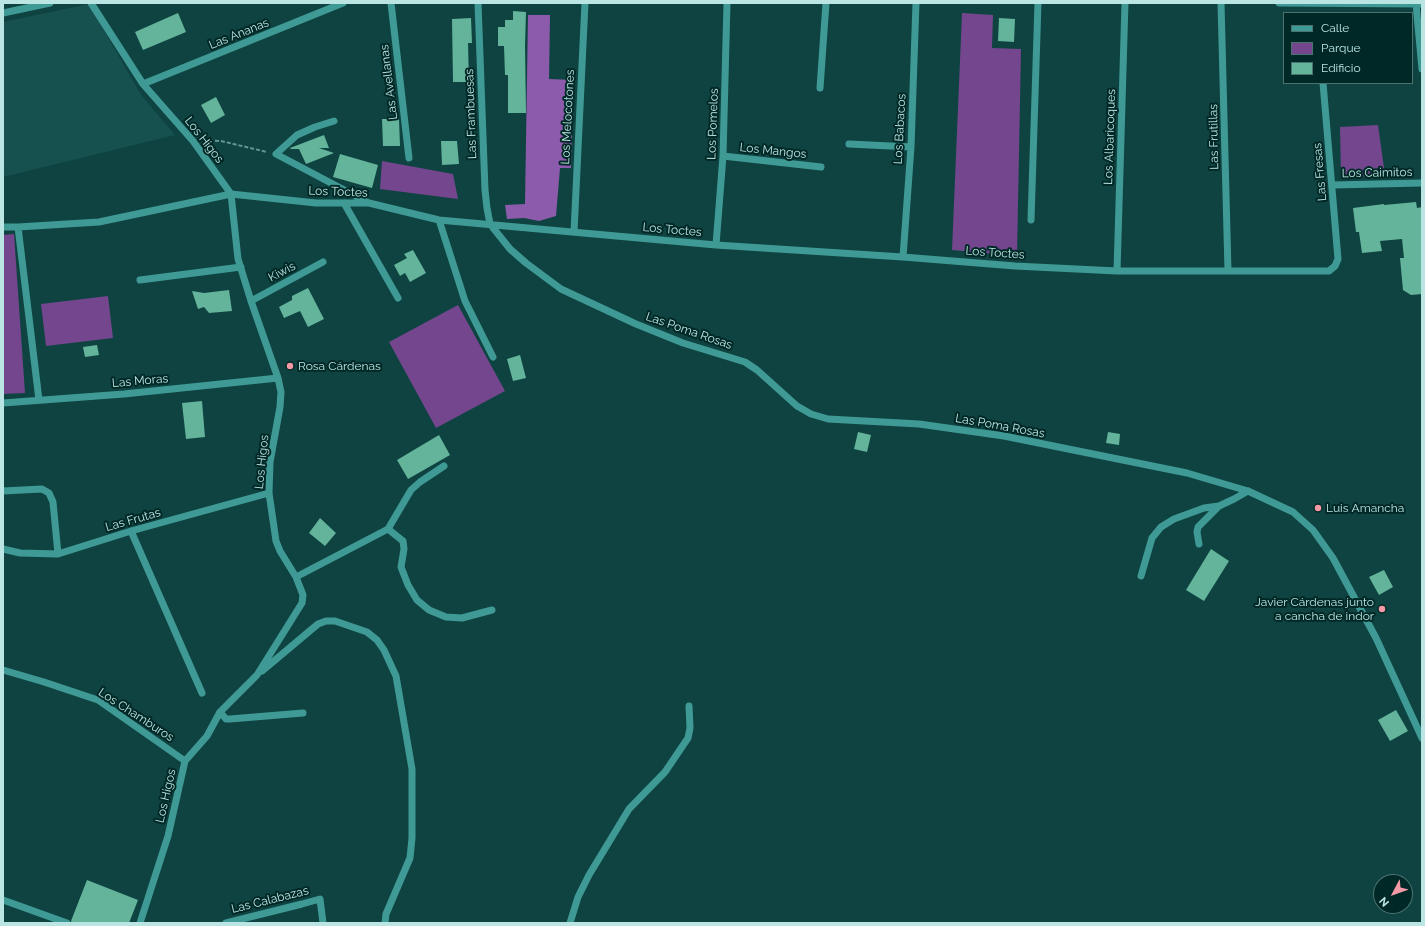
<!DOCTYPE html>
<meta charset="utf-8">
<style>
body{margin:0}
#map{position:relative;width:1425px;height:926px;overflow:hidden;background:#0f4341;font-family:Raleway,sans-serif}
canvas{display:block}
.frame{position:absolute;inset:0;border:4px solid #bbe5e2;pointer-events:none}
.legend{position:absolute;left:1283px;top:12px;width:130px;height:72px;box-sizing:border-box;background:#002826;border:1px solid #4b7471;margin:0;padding:5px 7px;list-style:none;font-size:12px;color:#bbe5e2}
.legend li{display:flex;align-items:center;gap:8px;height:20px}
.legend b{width:20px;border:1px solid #4b7471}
.north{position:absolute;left:1373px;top:874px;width:40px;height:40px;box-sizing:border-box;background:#002826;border:1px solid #4b7471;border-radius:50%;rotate:229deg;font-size:11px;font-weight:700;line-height:16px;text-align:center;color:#bbe5e2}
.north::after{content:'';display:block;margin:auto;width:14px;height:18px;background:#f49aa6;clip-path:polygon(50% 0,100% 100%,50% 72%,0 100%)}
</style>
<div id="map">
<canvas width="1425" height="926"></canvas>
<div class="frame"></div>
<ul class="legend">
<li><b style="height:5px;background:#3f9a96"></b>Calle</li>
<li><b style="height:11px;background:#73468e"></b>Parque</li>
<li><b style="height:11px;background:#63b49a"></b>Edificio</li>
</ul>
<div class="north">N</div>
</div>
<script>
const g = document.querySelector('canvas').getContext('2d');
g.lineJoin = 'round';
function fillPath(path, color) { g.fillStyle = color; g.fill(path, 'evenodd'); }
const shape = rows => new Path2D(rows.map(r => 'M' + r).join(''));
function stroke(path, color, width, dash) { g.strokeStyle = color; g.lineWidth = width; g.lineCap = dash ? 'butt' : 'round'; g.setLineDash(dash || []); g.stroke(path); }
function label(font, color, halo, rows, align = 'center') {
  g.font = font + ' Raleway,sans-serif'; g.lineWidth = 4; g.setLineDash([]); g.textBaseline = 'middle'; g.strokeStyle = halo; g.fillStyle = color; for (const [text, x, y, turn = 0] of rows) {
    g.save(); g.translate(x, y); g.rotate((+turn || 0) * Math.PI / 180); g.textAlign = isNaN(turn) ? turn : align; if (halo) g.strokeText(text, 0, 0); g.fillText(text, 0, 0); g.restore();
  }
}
fillPath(shape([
 [89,4,141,95,175,135,3,177,3,22]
]), '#16514f');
fillPath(shape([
 [962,13,993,15,992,48,1021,49,1017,256,952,250],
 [1378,125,1385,175,1341,178,1340,127],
 [382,161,453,174,458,199,380,189],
 [14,234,25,393,3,394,3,235],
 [108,296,113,338,46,346,41,304],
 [458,305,505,391,436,428,389,342]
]), '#73468e');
fillPath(shape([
 [528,15,550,15,549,79,573,80,571,168,560,168,556,216,539,221,524,218,507,219,505,205,525,204]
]), '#8d5bac');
fillPath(shape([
 [513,11,526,12,525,46,526,113,508,113,508,75,505,75,504,46,498,46,498,27,505,27,505,20,513,20],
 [178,13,186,32,143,50,135,32],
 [471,18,472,43,468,43,469,82,453,82,452,19],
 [999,18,1015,19,1014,42,998,41],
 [216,97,225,115,211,123,201,105],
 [382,119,399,119,400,146,383,146],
 [324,135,329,148,319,148,334,153,306,164,299,149,291,149,290,148],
 [441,141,457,141,459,164,442,165],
 [340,154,378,165,372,188,333,177],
 [1416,202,1417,208,1422,207,1422,294,1411,295,1403,290,1400,258,1404,258,1402,239,1380,241,1382,251,1362,253,1359,232,1356,232,1353,208,1384,204,1384,205],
 [413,250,426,273,410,282,405,273,400,276,394,265,407,258,404,254],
 [308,288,324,319,308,327,300,311,284,318,279,307,292,300,292,296],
 [229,290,232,311,209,313,204,307,198,309,192,291,204,293],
 [97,345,99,355,85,357,83,347],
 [520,355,526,378,513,381,507,359],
 [202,401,205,437,186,439,182,403],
 [858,432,871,435,867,452,854,449],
 [1108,432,1120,434,1119,445,1106,443],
 [439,435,450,455,408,479,397,460],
 [320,518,336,533,325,546,309,533],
 [1211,549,1229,561,1204,601,1186,590],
 [1384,570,1393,587,1379,595,1369,577],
 [1396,710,1408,731,1390,741,1378,720],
 [87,880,138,900,129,923,72,923,71,921]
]), '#63b49a');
stroke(shape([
 [203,140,221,141,267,152]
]), '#659491', 2, [4, 2]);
stroke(shape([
 [91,3,143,84,193,141,231,194,238,259,251,301,278,378,281,392,280,407,270,462,269,493,276,541,280,551,296,577,303,595,302,603,257,675,220,712,207,736,185,761,168,836,140,923],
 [391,3,409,158],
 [478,3,485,190,487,208,490,224,510,249,526,263,561,289,636,324,683,343,745,362,757,370,797,406,811,414,828,419,919,424,1004,436,1187,473,1248,491,1293,512,1313,530,1333,558,1376,638,1422,738],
 [1221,3,1228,271],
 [1279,3,1422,4],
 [1416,4,1422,69],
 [3,13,50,3],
 [143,84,343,3],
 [820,88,826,3],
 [334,121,315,127,297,135,276,154,367,202],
 [849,144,911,147],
 [723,156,821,167],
 [1332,185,1422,183],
 [344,203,398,298],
 [439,220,465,301,493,357],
 [1031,220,1038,3],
 [3,227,18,227,99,222,231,194,316,203,369,203,439,220,716,245,903,257,1015,266,1117,271,1329,271,1335,266,1338,259,1323,83],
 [18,227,39,400],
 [574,232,585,3],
 [716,245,723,156,727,3],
 [903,257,911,147,916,3],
 [1117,271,1125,3],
 [140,280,241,267],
 [251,301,323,262],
 [3,403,124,394,278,378],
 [3,491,42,489,49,493,53,502,58,554],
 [388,529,403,541,404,549,401,567,408,585,417,600,429,610,446,617,462,618,492,610],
 [131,531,202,693],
 [1199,544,1197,532,1198,527,1219,506],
 [3,549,20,553,58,554,131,531,269,493],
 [1141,576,1152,538,1161,527,1174,519,1204,508,1219,506,1234,499,1248,491],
 [296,577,388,529,411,490,420,482,444,466],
 [3,670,44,682,98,700,185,761],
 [262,671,318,624,326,621,335,621,367,632,377,640,384,650,396,676,412,769,412,838,410,858,386,914,385,923],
 [220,712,226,719,230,719,303,713],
 [3,900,67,923],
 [226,923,302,904,320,899,323,923],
 [570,923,578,897,589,875,629,809,665,772,688,738,690,728,689,706]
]), '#3f9a96', 7);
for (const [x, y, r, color] of [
 [290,366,4,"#f49aa6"],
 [1318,508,4,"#f49aa6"],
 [1382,609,4,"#f49aa6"]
]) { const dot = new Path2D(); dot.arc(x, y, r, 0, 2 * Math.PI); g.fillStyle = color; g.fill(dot); stroke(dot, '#002826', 1.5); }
label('12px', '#bbe5e2', '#002826', [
 ["Las Ananas",239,34,-22],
 ["Las Avellanas",389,82,-97],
 ["Las Frambuesas",471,114,-92],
 ["Los Melocotones",568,117,-87],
 ["Los Pomelos",713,124,-88],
 ["Los Babacos",900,129,-87],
 ["Los Albaricoques",1110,137,-88],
 ["Las Frutillas",1214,137,-91],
 ["Los Higos",204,140,52],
 ["Los Mangos",773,151,6],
 ["Las Fresas",1320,172,-95],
 ["Los Caimitos",1377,173,-1],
 ["Los Toctes",338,192,2],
 ["Los Toctes",672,230,5],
 ["Los Toctes",995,253,4],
 ["Kiwis",282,272,-28],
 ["Las Poma Rosas",689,331,19],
 ["Las Moras",140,381,-5],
 ["Las Poma Rosas",1000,426,10],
 ["Los Higos",262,462,-84],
 ["Las Frutas",133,520,-16],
 ["Los Chamburos",136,715,33],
 ["Los Higos",166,796,-77],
 ["Las Calabazas",270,900,-14]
]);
label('12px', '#bbe5e2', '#002826', [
 ["Rosa Cárdenas",298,366],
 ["Luis Amancha",1326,508],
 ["Javier Cárdenas junto",1374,602,"right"],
 ["a cancha de indor",1374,616,"right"]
], 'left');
</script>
